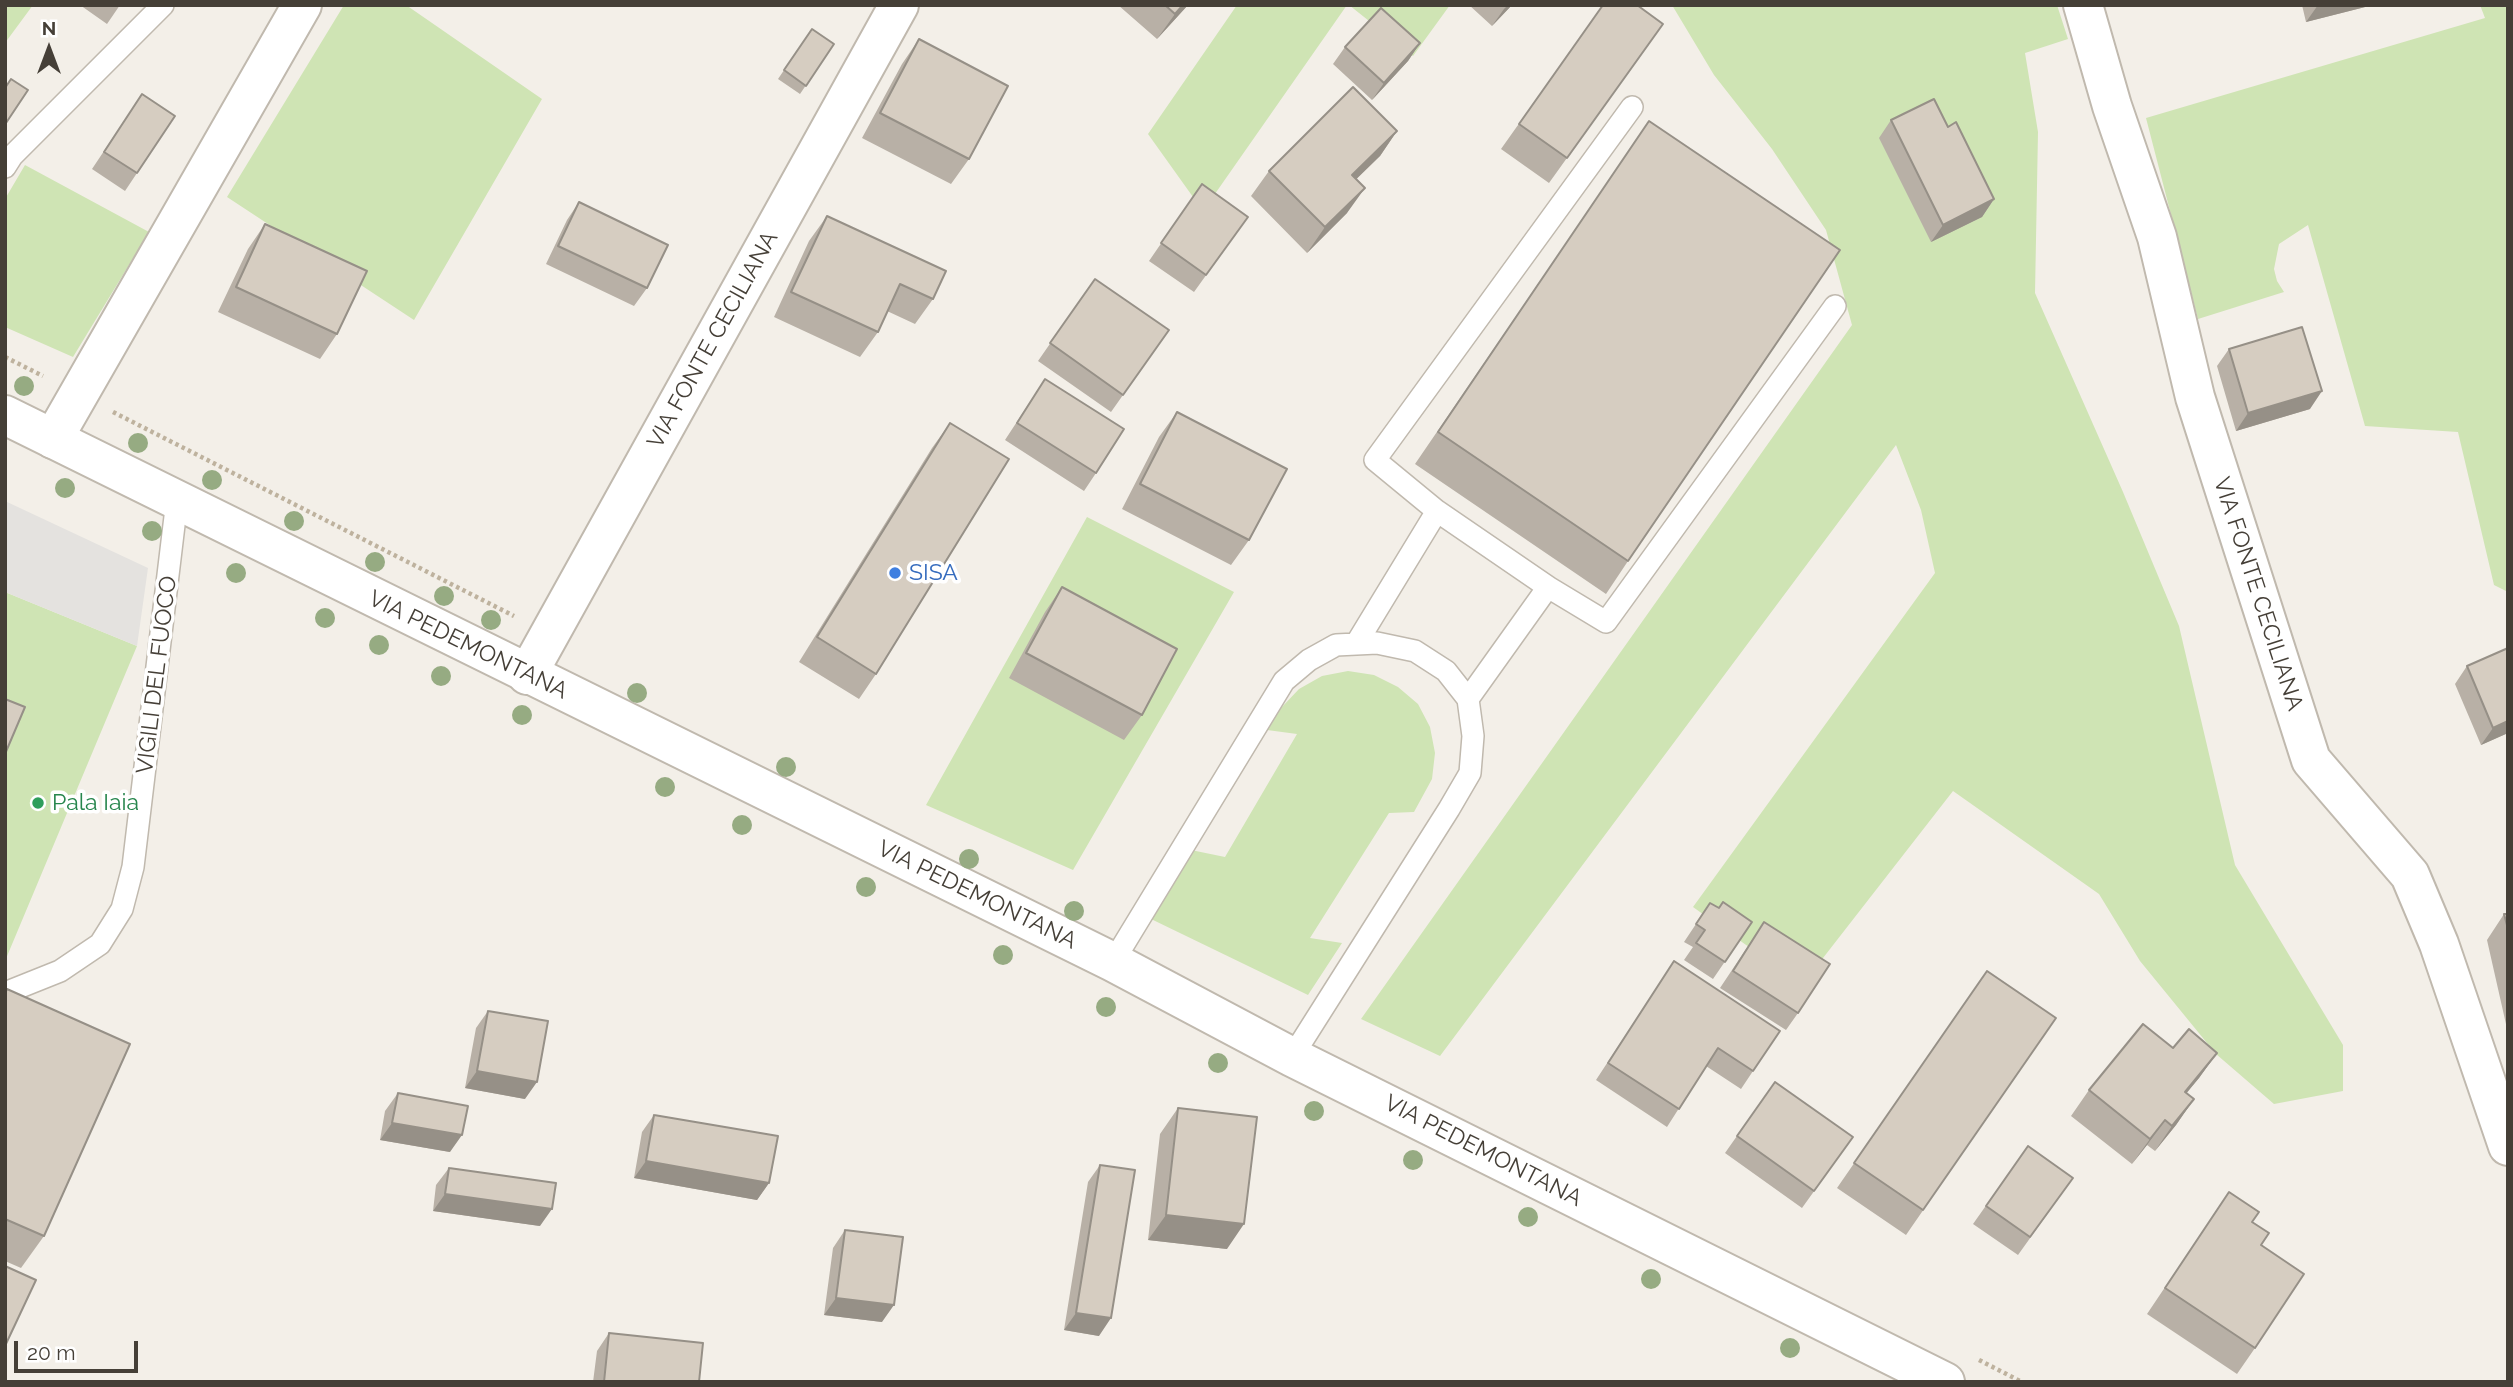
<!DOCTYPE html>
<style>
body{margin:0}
#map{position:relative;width:2513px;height:1387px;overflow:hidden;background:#f3efe8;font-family:Raleway,sans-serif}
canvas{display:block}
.frame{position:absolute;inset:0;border:7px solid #453f37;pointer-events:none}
.north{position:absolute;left:14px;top:14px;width:70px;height:70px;-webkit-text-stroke:5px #fff;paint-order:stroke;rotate:0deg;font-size:19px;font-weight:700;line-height:28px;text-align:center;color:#453f37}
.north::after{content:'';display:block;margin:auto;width:24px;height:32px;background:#453f37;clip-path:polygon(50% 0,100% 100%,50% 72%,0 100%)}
.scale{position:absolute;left:14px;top:1341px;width:124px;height:32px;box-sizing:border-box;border:4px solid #453f37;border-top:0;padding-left:9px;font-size:21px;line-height:24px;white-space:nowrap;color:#453f37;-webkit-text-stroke:5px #fff;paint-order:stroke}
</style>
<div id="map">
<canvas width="2513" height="1387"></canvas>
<div class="frame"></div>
<div class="north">N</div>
<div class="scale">20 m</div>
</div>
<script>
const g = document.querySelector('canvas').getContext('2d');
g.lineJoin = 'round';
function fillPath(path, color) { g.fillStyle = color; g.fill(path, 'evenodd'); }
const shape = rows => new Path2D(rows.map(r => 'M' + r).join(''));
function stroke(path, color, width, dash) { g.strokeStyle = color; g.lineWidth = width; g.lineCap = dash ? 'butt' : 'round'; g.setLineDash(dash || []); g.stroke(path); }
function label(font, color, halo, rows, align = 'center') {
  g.font = font + ' Raleway,sans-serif'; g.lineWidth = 7; g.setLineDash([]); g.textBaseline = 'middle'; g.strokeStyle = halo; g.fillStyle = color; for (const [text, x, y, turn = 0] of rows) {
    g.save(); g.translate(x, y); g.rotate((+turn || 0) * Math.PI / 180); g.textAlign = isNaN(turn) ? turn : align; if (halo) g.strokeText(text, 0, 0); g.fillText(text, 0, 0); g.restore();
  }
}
fillPath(shape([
 [5,5,33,5,5,43],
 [344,5,406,5,542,99,414,320,227,197],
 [1237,5,1347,5,1203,211,1148,134],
 [1349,5,1450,5,1413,56],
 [1672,5,2057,5,2068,39,2025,53,2038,132,2035,293,2123,492,2179,626,2235,865,2343,1045,2343,1091,2274,1104,2216,1054,2140,961,2099,894,1953,791,1802,985,1693,907,1935,573,1921,510,1896,445,1440,1056,1361,1019,1852,325,1826,230,1772,149,1714,75],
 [2480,5,2508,5,2508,592,2494,585,2458,432,2365,426,2308,225,2279,244,2274,269,2277,281,2284,292,2198,319,2146,118,2485,18],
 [25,165,149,232,73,357,5,327,5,199],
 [1087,517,1234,592,1073,870,926,805],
 [5,592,137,646,5,961],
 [1348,671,1374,675,1398,687,1418,704,1430,727,1435,753,1432,779,1414,812,1389,813,1310,938,1342,943,1308,995,1151,919,1191,850,1225,857,1297,734,1267,730,1281,708,1299,689,1322,676]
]), '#cfe4b4');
fillPath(shape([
 [5,501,148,568,137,646,5,592]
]), '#e4e2df');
const service = shape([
 [5,167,12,156,163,5],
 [1437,511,1548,587],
 [1356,644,1437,511,1375,460,1632,107],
 [1468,699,1548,587,1606,622,1835,306],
 [1113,962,1284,681,1309,660,1336,645,1377,643,1415,651,1446,671,1468,699,1473,736,1470,773,1449,809,1292,1057],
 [5,993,60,971,100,944,122,909,133,867,177,500]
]);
const minor = shape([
 [2083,5,2112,106,2157,237,2195,397,2311,760,2410,875,2439,944,2508,1146],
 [53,439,302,5],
 [527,675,899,5]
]);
const tertiary = shape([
 [5,415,1113,962,1292,1057,1945,1382]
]);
stroke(service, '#c0b9ae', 24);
stroke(minor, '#c0b9ae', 42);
stroke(tertiary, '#c0b9ae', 42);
stroke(shape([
 [5,357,43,376],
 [113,412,514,616],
 [1979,1360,2022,1382]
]), '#beb29e', 4.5, [3.5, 3.5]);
stroke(service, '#fff', 21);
stroke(minor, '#fff', 38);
stroke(tertiary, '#fff', 38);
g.fillStyle = '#96ab82';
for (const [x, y] of [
 [24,386],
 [138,443],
 [212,480],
 [65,488],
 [294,521],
 [152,531],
 [375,562],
 [236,573],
 [444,596],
 [325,618],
 [491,620],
 [379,645],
 [441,676],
 [637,693],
 [522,715],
 [786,767],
 [665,787],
 [742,825],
 [969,859],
 [866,887],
 [1074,911],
 [1003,955],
 [1106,1007],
 [1218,1063],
 [1314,1111],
 [1413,1160],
 [1528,1217],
 [1651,1279],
 [1790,1348]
]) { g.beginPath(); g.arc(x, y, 10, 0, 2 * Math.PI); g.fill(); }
fillPath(shape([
 [80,5,120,5,107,24],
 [1118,5,1188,5,1157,39],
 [1469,5,1512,5,1492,26],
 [1603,5,1663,24,1549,183,1501,149],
 [2302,5,2373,5,2306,22],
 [812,29,834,44,800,94,778,79],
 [919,39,969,159,951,184,862,138,902,64],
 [1420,43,1408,61,1372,100,1333,64,1345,47],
 [142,94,137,173,125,191,92,169],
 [1891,120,1948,127,1994,199,1982,217,1931,242,1879,138],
 [1397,131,1380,156,1356,179,1347,213,1307,253,1251,196,1269,171],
 [1627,154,1628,561,1606,594,1415,464],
 [1202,184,1248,217,1194,292,1149,261],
 [579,202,647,288,634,306,546,264,567,220],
 [827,216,933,299,915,324,887,311,878,332,860,357,774,317,809,241],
 [265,224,337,334,320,359,218,312,248,249],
 [1095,279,1169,330,1111,412,1038,361],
 [2229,349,2310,409,2236,431,2217,366],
 [1045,379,1096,473,1084,491,1005,440],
 [1177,412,1249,540,1231,565,1122,509,1159,437],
 [950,423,876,674,859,699,799,662,932,448],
 [1062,587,1142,715,1124,740,1009,678,1045,612],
 [2467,666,2508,733,2481,745,2455,684],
 [1710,903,1719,908,1752,922,1713,979,1684,960,1693,947,1684,942],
 [2504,914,2508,914,2508,1033,2487,940],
 [1764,922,1798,1013,1786,1030,1720,988],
 [1674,961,1753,1071,1741,1089,1706,1066,1667,1127,1596,1080],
 [1987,971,2056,1018,1906,1235,1837,1188],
 [7,989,44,1236,21,1268,5,1261,5,992],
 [488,1011,525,1099,465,1088,476,1028],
 [2217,1053,2199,1078,2186,1093,2194,1099,2176,1125,2155,1151,2147,1145,2132,1164,2071,1116,2089,1090],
 [1775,1082,1853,1137,1802,1208,1725,1153],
 [398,1093,450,1152,380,1140,385,1111],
 [1178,1108,1227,1249,1148,1240,1160,1134],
 [654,1115,769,1183,757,1200,634,1178,642,1132],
 [2028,1146,2073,1178,2018,1255,1973,1224],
 [1100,1165,1099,1336,1064,1330,1088,1182],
 [449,1168,540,1226,433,1211,436,1185],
 [2229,1192,2252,1222,2255,1348,2237,1374,2147,1314],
 [845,1230,882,1322,824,1315,833,1248],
 [609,1333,699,1382,593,1382,597,1351]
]), '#b8b0a6');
fillPath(shape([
 [1183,5,1188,5,1157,39,1175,14],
 [1508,5,1512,5,1492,26,1504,9],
 [2318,5,2373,5,2306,22],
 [1420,43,1408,61,1372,100,1384,83],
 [1397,131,1380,156,1335,200,1352,175],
 [1365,188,1347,213,1307,253,1325,227],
 [1994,199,1982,217,1931,242,1943,225],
 [2322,391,2310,409,2236,431,2248,413],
 [2508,721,2508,733,2481,745,2493,728],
 [2217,1053,2199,1078,2167,1117,2185,1092],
 [477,1071,537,1082,525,1099,465,1088],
 [2194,1099,2176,1125,2155,1151,2172,1126],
 [2165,1120,2147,1145,2132,1164,2150,1139],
 [392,1123,462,1135,450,1152,380,1140],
 [646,1161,769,1183,757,1200,634,1178],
 [445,1194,552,1209,540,1226,433,1211],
 [1166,1215,1244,1224,1227,1249,1148,1240],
 [836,1298,894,1305,882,1322,824,1315],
 [1076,1313,1111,1318,1099,1336,1064,1330]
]), '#969087');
const building = shape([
 [1165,5,1183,5,1175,14,1165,5],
 [1603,5,1637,5,1663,24,1567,158,1519,124,1603,5],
 [1381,8,1420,43,1384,83,1345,47,1381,8],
 [812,29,834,44,806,86,784,70,812,29],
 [919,39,1008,86,969,159,880,113,919,39],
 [11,79,28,90,6,123,5,123,5,88,11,79],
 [1353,87,1397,131,1352,175,1365,188,1325,227,1269,171,1353,87],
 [142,94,175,116,137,173,104,152,142,94],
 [1934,99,1948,127,1956,122,1994,199,1943,225,1891,120,1934,99],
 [1649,121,1840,250,1628,561,1438,432,1649,121],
 [1202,184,1248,217,1206,275,1161,243,1202,184],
 [579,202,668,245,647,288,558,246,579,202],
 [827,216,946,271,933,299,900,284,878,332,791,292,827,216],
 [265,224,367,271,337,334,236,287,265,224],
 [1095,279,1169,330,1123,395,1050,343,1095,279],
 [2302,327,2322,391,2248,413,2229,349,2302,327],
 [1045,379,1124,429,1096,473,1017,423,1045,379],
 [1177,412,1287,469,1249,540,1140,484,1177,412],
 [950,423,1009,459,876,674,817,637,950,423],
 [1062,587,1177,649,1142,715,1026,653,1062,587],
 [2508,648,2508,721,2493,728,2467,666,2508,648],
 [5,699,25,707,5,754,5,699],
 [1723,902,1752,922,1725,962,1696,943,1705,930,1696,924,1710,903,1719,908,1723,902],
 [2504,914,2508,914,2508,929,2504,914],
 [1764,922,1830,964,1798,1013,1733,971,1764,922],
 [1674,961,1780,1031,1753,1071,1718,1048,1679,1109,1608,1063,1674,961],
 [1987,971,2056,1018,1923,1210,1854,1163,1987,971],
 [7,989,130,1044,44,1236,5,1219,5,994,7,989],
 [488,1011,548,1021,537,1082,477,1071,488,1011],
 [2143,1024,2173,1048,2189,1029,2217,1053,2185,1092,2194,1099,2172,1126,2165,1120,2150,1139,2089,1090,2143,1024],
 [1775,1082,1853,1137,1814,1191,1737,1136,1775,1082],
 [398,1093,468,1106,462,1135,392,1123,398,1093],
 [1178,1108,1257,1117,1244,1224,1166,1215,1178,1108],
 [654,1115,778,1136,769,1183,646,1161,654,1115],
 [2028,1146,2073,1178,2030,1237,1986,1206,2028,1146],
 [1100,1165,1135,1170,1111,1318,1076,1313,1100,1165],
 [449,1168,556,1183,552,1209,445,1194,449,1168],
 [2229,1192,2259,1212,2252,1222,2269,1233,2261,1245,2304,1274,2255,1348,2165,1288,2229,1192],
 [845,1230,903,1237,894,1305,836,1298,845,1230],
 [5,1266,36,1280,5,1346,5,1266],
 [609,1333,703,1343,699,1382,604,1382,609,1333]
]);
fillPath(building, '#d6cdc1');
stroke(building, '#969087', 2);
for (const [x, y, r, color] of [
 [895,573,7,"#3f7fe0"],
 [38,803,7,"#2e9e5b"]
]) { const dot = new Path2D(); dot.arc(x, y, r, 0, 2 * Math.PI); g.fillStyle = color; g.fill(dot); stroke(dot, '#fff', 2.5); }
label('23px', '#453f37', '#fff', [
 ["VIA FONTE CECILIANA",713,340,-61],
 ["VIA FONTE CECILIANA",2258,594,72],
 ["VIA PEDEMONTANA",468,645,26],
 ["VIGILI DEL FUOCO",157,675,-83],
 ["VIA PEDEMONTANA",977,895,26],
 ["VIA PEDEMONTANA",1483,1151,27]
]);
label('23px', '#366cbe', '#fff', [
 ["SISA",909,573]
], 'left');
label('23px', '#27864d', '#fff', [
 ["Pala Iaia",52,803]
], 'left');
</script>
